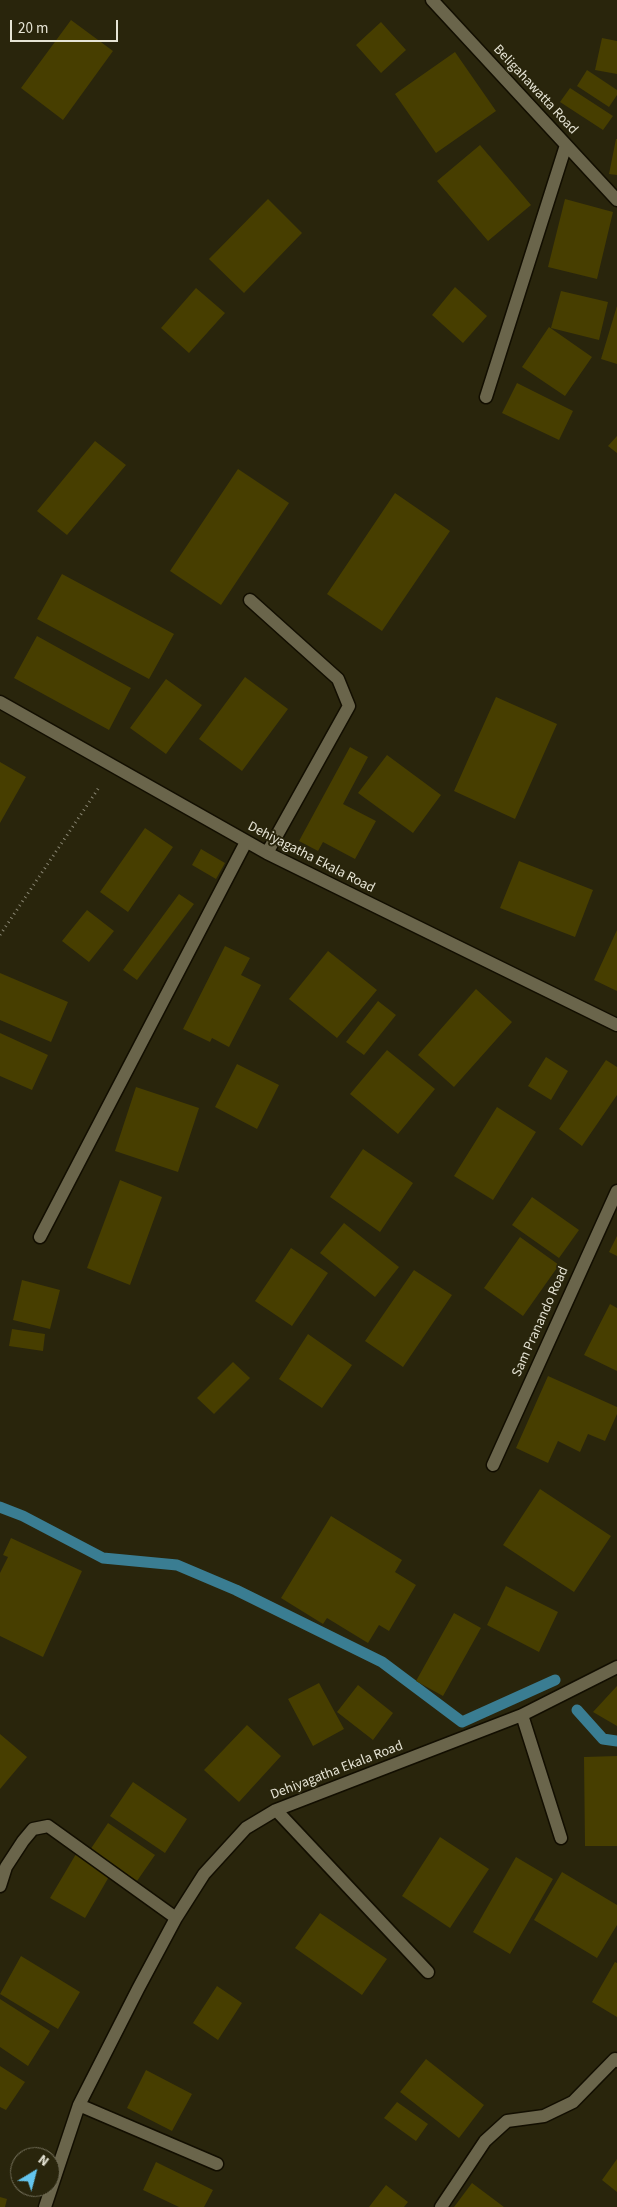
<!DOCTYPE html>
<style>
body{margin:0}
#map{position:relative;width:617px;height:2207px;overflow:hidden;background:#29250c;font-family:"Source Sans 3",sans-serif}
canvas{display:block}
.north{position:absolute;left:10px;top:2147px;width:50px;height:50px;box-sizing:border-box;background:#29250c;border:1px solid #75715c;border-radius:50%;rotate:37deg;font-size:14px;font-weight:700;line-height:20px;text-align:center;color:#e6e4d5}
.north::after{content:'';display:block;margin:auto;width:18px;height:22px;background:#64c5ee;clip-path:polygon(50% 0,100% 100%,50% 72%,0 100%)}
.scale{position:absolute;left:10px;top:20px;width:108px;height:22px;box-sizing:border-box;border:2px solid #e6e4d5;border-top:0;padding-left:6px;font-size:15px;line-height:18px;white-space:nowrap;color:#e6e4d5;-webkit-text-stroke:4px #29250c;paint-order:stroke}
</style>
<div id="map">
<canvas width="617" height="2207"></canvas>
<div class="north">N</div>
<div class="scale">20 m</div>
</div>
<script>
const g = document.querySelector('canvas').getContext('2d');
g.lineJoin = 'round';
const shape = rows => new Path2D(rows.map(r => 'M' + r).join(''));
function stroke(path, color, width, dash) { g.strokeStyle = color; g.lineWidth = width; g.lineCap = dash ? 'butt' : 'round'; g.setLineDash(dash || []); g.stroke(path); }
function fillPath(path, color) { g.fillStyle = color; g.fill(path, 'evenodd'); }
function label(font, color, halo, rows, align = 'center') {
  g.font = font + ' "Source Sans 3",sans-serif'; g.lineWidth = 4; g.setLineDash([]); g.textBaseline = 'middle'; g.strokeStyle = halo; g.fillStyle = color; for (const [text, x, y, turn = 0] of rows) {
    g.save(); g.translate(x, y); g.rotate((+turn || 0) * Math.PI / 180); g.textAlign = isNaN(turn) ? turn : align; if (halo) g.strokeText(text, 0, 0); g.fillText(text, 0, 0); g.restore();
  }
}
stroke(shape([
 [0,1507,23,1516,103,1558,177,1565,236,1590,382,1662,462,1722,555,1680],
 [577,1710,603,1739,617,1741]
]), '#3a7d92', 11);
fillPath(shape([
 [71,20,113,51,63,120,21,88],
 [381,22,406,50,381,73,356,45],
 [602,38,617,41,617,74,595,70],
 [455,52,496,111,436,153,395,94],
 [587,70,617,90,617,95,609,107,577,86],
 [570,88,613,116,603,130,560,102],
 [616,139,617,139,617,175,609,174],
 [480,145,531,205,488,241,437,181],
 [268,199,302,233,244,293,209,259],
 [565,199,613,212,597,279,548,267],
 [455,287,487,316,463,343,432,315],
 [196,288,225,313,189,353,161,328],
 [561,291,608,302,599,340,551,328],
 [617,306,617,364,601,359],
 [549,327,592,357,565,396,522,367],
 [517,383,573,411,559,440,502,413],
 [617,436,617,453,608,446],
 [95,441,126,465,67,535,37,511],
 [238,469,289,503,221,605,170,571],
 [395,493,450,531,382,631,327,594],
 [62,574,174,634,149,679,37,619],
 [37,636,131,688,109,730,14,678],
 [245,677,288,709,242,771,199,739],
 [166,679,202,705,166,754,130,728],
 [496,697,557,724,515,819,454,791],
 [350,747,368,757,343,804,376,821,355,859,323,842,318,851,299,841],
 [387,755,441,795,413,833,358,793],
 [0,762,26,777,0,823],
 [145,828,173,847,128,912,100,892],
 [201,849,225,863,216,879,192,865],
 [519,861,593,890,575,937,500,908],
 [179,894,194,904,137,980,123,970],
 [87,910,114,931,89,962,62,941],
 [617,930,617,991,594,980],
 [225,946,250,958,241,975,261,985,229,1047,212,1038,210,1042,183,1029],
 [328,951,377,990,337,1038,289,999],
 [0,973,68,1002,51,1042,0,1020],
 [476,989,512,1022,454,1087,418,1055],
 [378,1001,396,1015,364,1055,346,1042],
 [0,1033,48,1055,32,1090,0,1076],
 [387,1050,435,1089,398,1134,350,1094],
 [546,1057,568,1071,551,1100,528,1086],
 [606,1060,617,1067,617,1095,582,1146,559,1129],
 [237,1064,279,1085,257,1129,215,1107],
 [136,1087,199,1108,178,1172,115,1151],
 [497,1107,536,1132,493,1200,454,1176],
 [363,1149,413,1183,380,1232,330,1197],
 [120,1180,162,1197,130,1285,87,1268],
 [532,1197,579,1230,559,1258,512,1225],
 [344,1223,399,1267,375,1297,320,1253],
 [617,1236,617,1256,609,1252],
 [520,1237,559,1265,523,1316,484,1288],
 [291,1248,328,1273,292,1326,255,1301],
 [414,1270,452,1295,403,1367,365,1341],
 [22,1280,60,1290,50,1329,13,1320],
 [610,1304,617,1308,617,1371,584,1355],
 [12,1329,45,1334,43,1351,9,1346],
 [308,1334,352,1365,322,1408,279,1379],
 [233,1362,250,1378,214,1414,197,1398],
 [548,1376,617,1407,617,1414,605,1441,588,1434,580,1452,558,1441,548,1463,516,1448],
 [540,1489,611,1536,574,1592,503,1545],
 [331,1516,402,1560,395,1572,416,1585,389,1631,379,1625,368,1643,327,1618,323,1624,281,1598],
 [11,1538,82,1571,43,1657,0,1636,0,1573,8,1557,3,1555],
 [506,1586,558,1612,539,1652,487,1625],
 [454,1613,481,1628,443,1696,416,1681],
 [319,1683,344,1729,313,1746,288,1699],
 [358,1685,393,1713,373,1740,337,1712],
 [617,1686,617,1726,593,1712],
 [247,1725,281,1756,239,1802,204,1770],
 [0,1734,27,1757,0,1789],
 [617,1756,617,1846,585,1846,584,1757],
 [133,1782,187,1819,165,1853,110,1816],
 [108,1823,155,1855,137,1881,90,1850],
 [440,1837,489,1869,450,1928,402,1896],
 [76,1854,110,1875,85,1918,50,1898],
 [516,1857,553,1879,510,1954,473,1932],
 [562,1872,617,1905,617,1925,597,1958,534,1920],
 [320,1913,387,1959,362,1995,295,1948],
 [21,1956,80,1992,58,2029,0,1994],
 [615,1962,617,1963,617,2017,592,2002],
 [217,1986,242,2003,218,2040,193,2023],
 [0,1999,50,2031,28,2066,0,2047],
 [426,2059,484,2105,459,2138,400,2092],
 [0,2066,25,2082,6,2110,0,2107],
 [146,2070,192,2094,172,2131,127,2108],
 [397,2102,428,2124,416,2141,384,2118],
 [617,2159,617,2192,602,2180],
 [156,2162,213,2190,204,2207,179,2207,143,2190],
 [472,2183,504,2207,454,2207],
 [386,2185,408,2202,404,2207,369,2207],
 [0,2197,7,2199,5,2207,0,2207]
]), '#473e00');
const street = shape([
 [432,0,617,200],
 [486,397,566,145],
 [250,600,338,679,349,706,267,853],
 [0,702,267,853,617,1025],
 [40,1237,246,842],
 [493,1465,617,1191],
 [522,1715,561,1838],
 [276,1810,428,1972],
 [0,1886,6,1867,23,1841,33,1829,48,1826,176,1918],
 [79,2105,217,2164],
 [45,2207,79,2105,138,1989,176,1918,204,1874,246,1828,276,1810,522,1715,617,1667],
 [441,2207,485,2141,507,2121,544,2116,573,2102,615,2059,617,2061]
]);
stroke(street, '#120e00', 15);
stroke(shape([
 [0,935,100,786]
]), '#8a8774', 3, [1, 4]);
stroke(street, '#6a654b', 12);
label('14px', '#e6e4d5', '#29250c', [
 ["Beligahawatta Road",535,90,47],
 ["Dehiyagatha Ekala Road",311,858,27],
 ["Sam Pranando Road",541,1322,-66],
 ["Dehiyagatha Ekala Road",337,1771,-21]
]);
</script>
